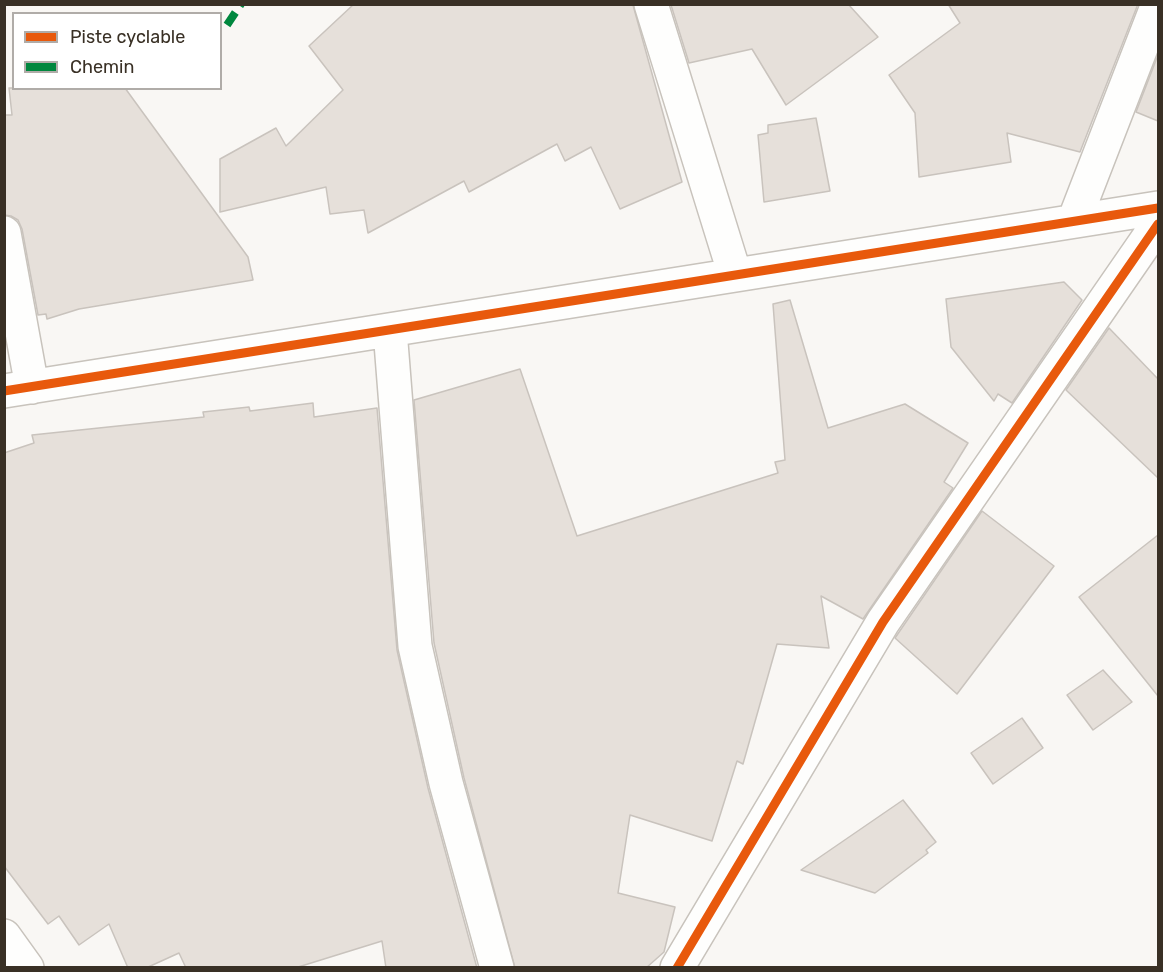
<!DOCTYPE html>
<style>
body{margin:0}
#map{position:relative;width:1163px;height:972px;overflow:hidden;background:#f9f7f4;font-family:Rubik,sans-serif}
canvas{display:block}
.frame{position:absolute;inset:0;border:6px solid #393025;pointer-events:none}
.legend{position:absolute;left:12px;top:12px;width:210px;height:78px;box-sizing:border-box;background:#fff;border:2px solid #b0aca8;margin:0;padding:8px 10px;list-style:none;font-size:18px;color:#393025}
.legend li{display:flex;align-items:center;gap:12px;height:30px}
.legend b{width:30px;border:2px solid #b0aca8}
</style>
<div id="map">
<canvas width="1163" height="972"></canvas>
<div class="frame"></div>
<ul class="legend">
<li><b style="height:8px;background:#e8590c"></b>Piste cyclable</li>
<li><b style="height:8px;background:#00873e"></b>Chemin</li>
</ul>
</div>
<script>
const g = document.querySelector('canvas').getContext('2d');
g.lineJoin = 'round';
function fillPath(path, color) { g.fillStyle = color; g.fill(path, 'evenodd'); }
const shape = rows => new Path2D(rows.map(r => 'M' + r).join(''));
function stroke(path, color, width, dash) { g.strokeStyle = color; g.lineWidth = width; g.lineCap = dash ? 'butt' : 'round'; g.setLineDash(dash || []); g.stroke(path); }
const building = shape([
 [354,4,633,5,682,182,620,209,591,147,565,161,557,144,469,192,464,181,368,233,364,210,330,214,326,187,220,212,220,159,276,128,286,146,343,90,309,46,354,4],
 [848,4,878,37,786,105,752,49,689,63,671,5,848,4],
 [948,4,1138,4,1080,152,1007,133,1011,162,919,177,915,113,889,75,960,23,948,4],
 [1158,55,1158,121,1136,112,1158,55],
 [9,88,125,88,248,257,253,280,79,309,47,319,46,314,38,315,22,229,18,220,11,216,4,215,4,115,12,115,9,88],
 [816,118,830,191,764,202,758,135,768,133,768,125,816,118],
 [1064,282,1082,300,1012,403,998,394,994,401,951,347,946,299,1064,282],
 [790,300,828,428,905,404,968,443,944,482,953,488,863,619,821,596,829,648,777,644,743,764,737,761,712,841,630,815,618,893,675,907,664,952,646,968,515,968,464,778,434,643,414,400,520,369,577,536,778,473,775,462,785,460,773,304,790,300],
 [1109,328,1158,379,1158,478,1066,390,1109,328],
 [313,403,314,417,377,408,397,650,428,788,477,968,386,968,382,941,295,968,186,968,179,953,146,968,128,968,109,924,79,945,59,916,48,924,4,866,4,453,34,443,32,435,204,417,203,412,249,407,250,411,313,403],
 [982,511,1054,566,957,694,895,638,982,511],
 [1158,535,1158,696,1079,597,1158,535],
 [1103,670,1132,702,1093,730,1067,695,1103,670],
 [1022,718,1043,748,993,784,971,753,1022,718],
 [903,800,936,842,926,850,928,853,875,893,801,870,903,800]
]);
fillPath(building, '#e6e0da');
stroke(building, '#c9c3bd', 1.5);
const minor = shape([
 [651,4,735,275],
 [1074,221,1158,4],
 [4,233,32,387],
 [390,330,415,646,446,783,497,968],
 [4,391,1158,208],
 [4,936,27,968],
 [677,968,883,622,1158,224]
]);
stroke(minor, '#c8c3bc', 36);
stroke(minor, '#fefefd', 33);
stroke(shape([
 [227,25,241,4]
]), '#00873e', 8, [15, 8]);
stroke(shape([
 [4,391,1158,208],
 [677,968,883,622,1158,224]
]), '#e8590c', 9);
</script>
